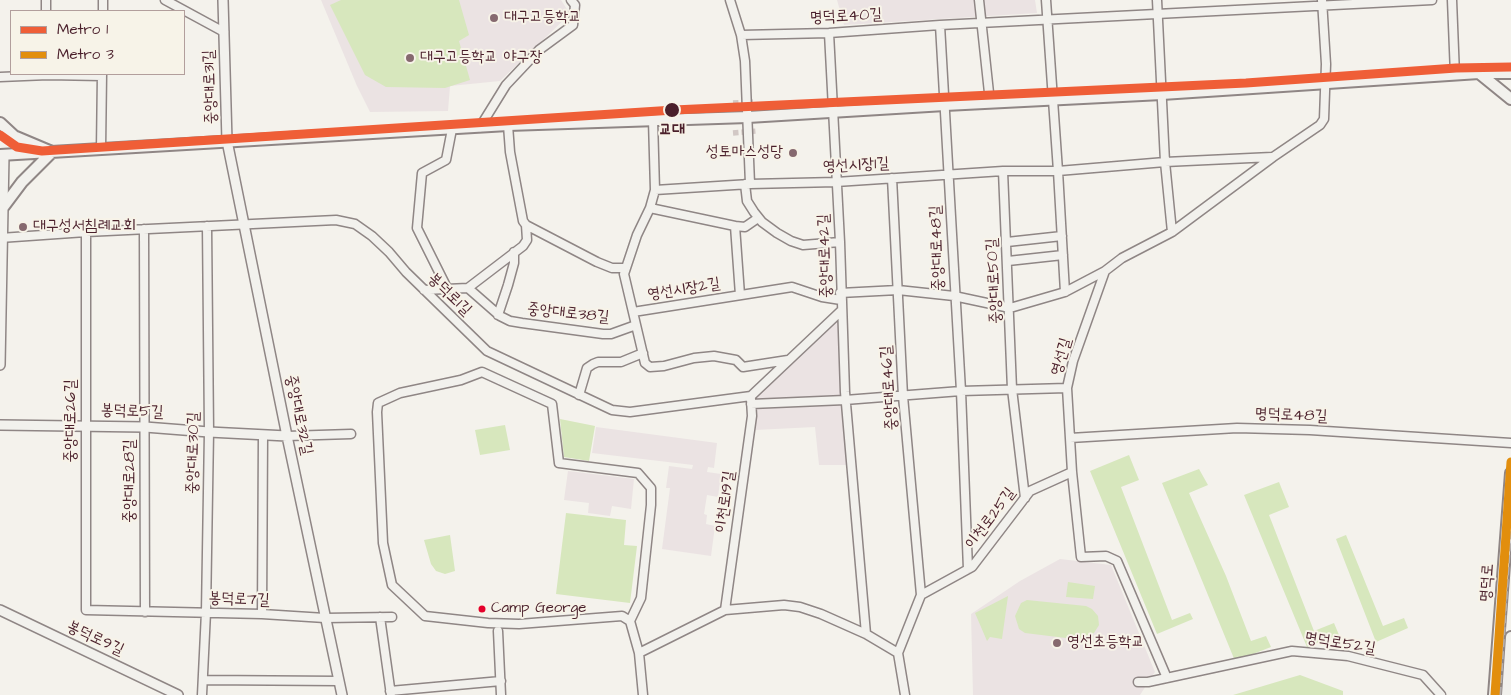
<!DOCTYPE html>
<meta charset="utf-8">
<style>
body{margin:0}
#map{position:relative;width:1511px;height:695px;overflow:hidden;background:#f4f2ec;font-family:"Architects Daughter",sans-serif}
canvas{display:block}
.legend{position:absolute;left:10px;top:10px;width:175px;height:65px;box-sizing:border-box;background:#f7f3e8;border:1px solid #b29e9c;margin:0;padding:6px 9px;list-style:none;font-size:15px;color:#4a1f2b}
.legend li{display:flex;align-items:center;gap:10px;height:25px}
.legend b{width:25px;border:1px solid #b29e9c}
</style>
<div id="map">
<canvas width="1511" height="695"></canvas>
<ul class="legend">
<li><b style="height:6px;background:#ef5e37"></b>Metro 1</li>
<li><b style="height:6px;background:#e28e0d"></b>Metro 3</li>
</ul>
</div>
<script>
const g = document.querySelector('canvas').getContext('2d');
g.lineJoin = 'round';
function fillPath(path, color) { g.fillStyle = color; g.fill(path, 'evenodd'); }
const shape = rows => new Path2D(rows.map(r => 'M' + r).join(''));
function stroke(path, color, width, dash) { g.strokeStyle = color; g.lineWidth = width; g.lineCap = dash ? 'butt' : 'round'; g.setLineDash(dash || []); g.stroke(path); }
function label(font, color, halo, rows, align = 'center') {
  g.font = font + ' "Architects Daughter","Poor Story",sans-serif'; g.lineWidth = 4; g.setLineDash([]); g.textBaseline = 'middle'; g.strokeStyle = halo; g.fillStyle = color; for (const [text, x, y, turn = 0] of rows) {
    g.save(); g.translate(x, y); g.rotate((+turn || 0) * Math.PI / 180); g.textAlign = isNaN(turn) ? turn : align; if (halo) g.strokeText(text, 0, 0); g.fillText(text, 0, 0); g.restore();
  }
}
fillPath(shape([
 [321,0,561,0,570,14,500,81,450,86,448,111,370,112,357,86],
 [837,0,1035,0,1037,13,844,25],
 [842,310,851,465,819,465,815,427,755,430,751,396],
 [596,427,717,443,714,468,708,467,707,472,721,474,718,497,707,495,704,514,707,515,706,524,715,526,711,556,662,549,670,488,666,488,669,466,692,469,693,465,592,453],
 [568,471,634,479,631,509,612,506,610,516,588,513,589,503,564,500],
 [1060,559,1111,565,1155,672,1140,695,973,695,971,614,1020,581]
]), '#ebe3e3');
fillPath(shape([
 [341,0,459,0,469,35,459,41,470,80,445,88,386,87,365,75,330,5],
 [560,419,595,426,589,461,564,457],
 [505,425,510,450,480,455,475,430],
 [1129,455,1139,480,1121,487,1172,620,1190,613,1193,619,1157,634,1090,471],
 [1199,469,1208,485,1189,493,1226,576,1251,641,1266,636,1271,647,1235,661,1162,483],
 [1279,482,1289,507,1269,515,1314,631,1334,623,1339,635,1307,647,1244,495],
 [566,513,626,520,624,545,637,546,630,603,556,594],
 [450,535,455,571,445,574,436,571,431,564,424,540],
 [1346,535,1383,626,1404,618,1408,628,1376,642,1336,539],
 [1068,582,1095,586,1093,599,1066,597],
 [1008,596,1002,639,990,637,987,641,975,613],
 [1027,600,1086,606,1092,609,1098,616,1099,625,1094,633,1082,640,1025,633,1019,629,1015,616,1021,603],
 [1300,675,1343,691,1343,695,1233,695]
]), '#d7e7bd');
stroke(shape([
 [733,103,753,102],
 [733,133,757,131]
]), '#d2c8c5', 5.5, [5.5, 3]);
const minor = shape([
 [46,0,46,11],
 [165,0,224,32],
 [730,0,741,35,745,61,750,184],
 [979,0,990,102],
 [1046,0,1058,171,1065,292],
 [1157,0,1165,162,1172,232],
 [1452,0,1455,75],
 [103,11,103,0],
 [940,25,961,391,968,569],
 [829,33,840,242,845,392,866,634],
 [741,35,829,33,940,25,1432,0],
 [0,77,48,75,102,76],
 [653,120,655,190,650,208,637,235,624,274,645,363,650,367,664,366,694,358,714,356,736,360,743,367,788,360],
 [480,127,506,85,539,50,573,25,575,5,571,0],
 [101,149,102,74],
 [1003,171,1012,389,1025,498],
 [892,178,903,396,921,595],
 [745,184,747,201,754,212,762,222,777,233,791,241,803,245,840,242],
 [655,190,750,184,836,182,1003,171,1058,171,1165,162,1272,157],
 [650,208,735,226],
 [526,225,597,262,612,268,625,268],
 [144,229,145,612],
 [86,232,86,610,262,614,325,618,392,617],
 [0,238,86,232,336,220,355,224,372,236,389,252,406,272,487,351,612,410,630,412,751,396,842,310],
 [1007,242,1062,236],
 [1008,261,1063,255],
 [447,288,417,228,422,173,446,160,452,129],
 [468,288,523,246,527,240,526,225,523,221,510,152,508,125],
 [424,290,468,288,500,316,510,321,522,323,603,334,611,334,636,325],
 [840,293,898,290,954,296,1010,308,1065,292,1105,271],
 [740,295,735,226,745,227,758,218],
 [633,312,792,287,822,297,841,300],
 [498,315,508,285,514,263,514,252],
 [579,395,587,368,593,364,598,362,621,362,643,353],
 [751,404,845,400,961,391,1067,388],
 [287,436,351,434],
 [1070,438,1237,428,1310,430,1511,443],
 [725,610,752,416,751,399],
 [262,614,263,435],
 [380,617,391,695],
 [630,621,641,598,651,505,651,488,638,473,559,463,552,404,482,372,461,380,400,393,378,403,377,412,383,543,392,585,425,616,488,623,519,624,622,616,630,621,639,653,643,695],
 [498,631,501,695],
 [639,653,725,610,784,605,800,607,821,614,866,634,898,653],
 [1167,678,1117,561,1106,556,1081,557,1072,472,1067,388,1073,361,1105,271,1122,258,1172,232,1273,157,1320,125,1324,119,1326,64,1322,0],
 [203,680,339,681],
 [1138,682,1148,682,1292,651,1348,656,1423,675,1441,695],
 [390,691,501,681],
 [202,695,206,612,209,432,207,226],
 [905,695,898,653,921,595,972,567,1030,491,1072,472]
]);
const tertiary = shape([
 [223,0,227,141,287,436,342,695],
 [0,365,4,155],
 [0,425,145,427,209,432,287,436],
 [0,610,178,695]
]);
const secondary = shape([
 [1479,73,1511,99],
 [0,123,14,136,52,152,22,182,4,206],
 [0,155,508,125,748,117,945,105,1162,94,1479,73,1511,73],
 [1494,695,1511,473],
 [1507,695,1511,637]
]);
stroke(minor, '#8f8685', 11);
stroke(tertiary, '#8f8685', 12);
stroke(secondary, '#8f8685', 14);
stroke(minor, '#f2f1ed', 8);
stroke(tertiary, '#f2f1ed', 9);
stroke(secondary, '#f2f1ed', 10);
stroke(shape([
 [1500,695,1511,525]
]), '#b6b0ae', 2.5, [8, 4]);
stroke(shape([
 [0,135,17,147,42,151,674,110,1246,83,1456,68,1511,67]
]), '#ef5e37', 9);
stroke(shape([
 [1495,695,1511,462]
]), '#e28e0d', 9);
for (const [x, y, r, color] of [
 [494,18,5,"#86696f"],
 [410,58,5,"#86696f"],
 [672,110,8,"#4a1f2b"],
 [793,153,5,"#86696f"],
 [23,227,5,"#86696f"],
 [482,609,4.5,"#e4002b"],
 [1057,643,5,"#86696f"]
]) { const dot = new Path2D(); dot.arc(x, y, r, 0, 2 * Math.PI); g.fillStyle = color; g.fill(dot); stroke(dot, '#f7f3e8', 2); }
label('15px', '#4a1f2b', '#f7f3e8', [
 ["Camp George",491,609]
], 'left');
label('16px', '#4a1f2b', '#f7f3e8', [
 ["명덕로40길",846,17,-3],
 ["중앙대로31길",211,87,-92],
 ["영선시장1길",856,166,-3],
 ["중앙대로48길",938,248,-92],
 ["중앙대로42길",826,256,-92],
 ["중앙대로50길",995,281,-93],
 ["영선시장2길",684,290,-9],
 ["봉덕로1길",449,295,44],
 ["중앙대로38길",568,314,6],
 ["영선길",1062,357,-74],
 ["중앙대로46길",890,388,-94],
 ["봉덕로5길",132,412,2],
 ["중앙대로32길",298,415,78],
 ["명덕로48길",1291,416,2],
 ["중앙대로26길",72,421,-90],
 ["중앙대로30길",194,453,-89],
 ["중앙대로28길",131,481,-90],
 ["이천로19길",726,502,-82],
 ["이천로25길",991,519,-53],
 ["명덕로",1488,583,-86],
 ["봉덕로7길",239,600,2],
 ["봉덕로9길",95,639,25],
 ["명덕로52길",1340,644,9]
]);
label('16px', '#4a1f2b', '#f7f3e8', [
 ["대구고등학교",504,18],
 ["대구고등학교 야구장",420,58],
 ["성토마스성당",783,153,"right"],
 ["대구성서침례교회",33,227],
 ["영선초등학교",1067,643]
], 'left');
label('bold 16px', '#4a1f2b', '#f7f3e8', [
 ["교대",672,131]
]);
</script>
